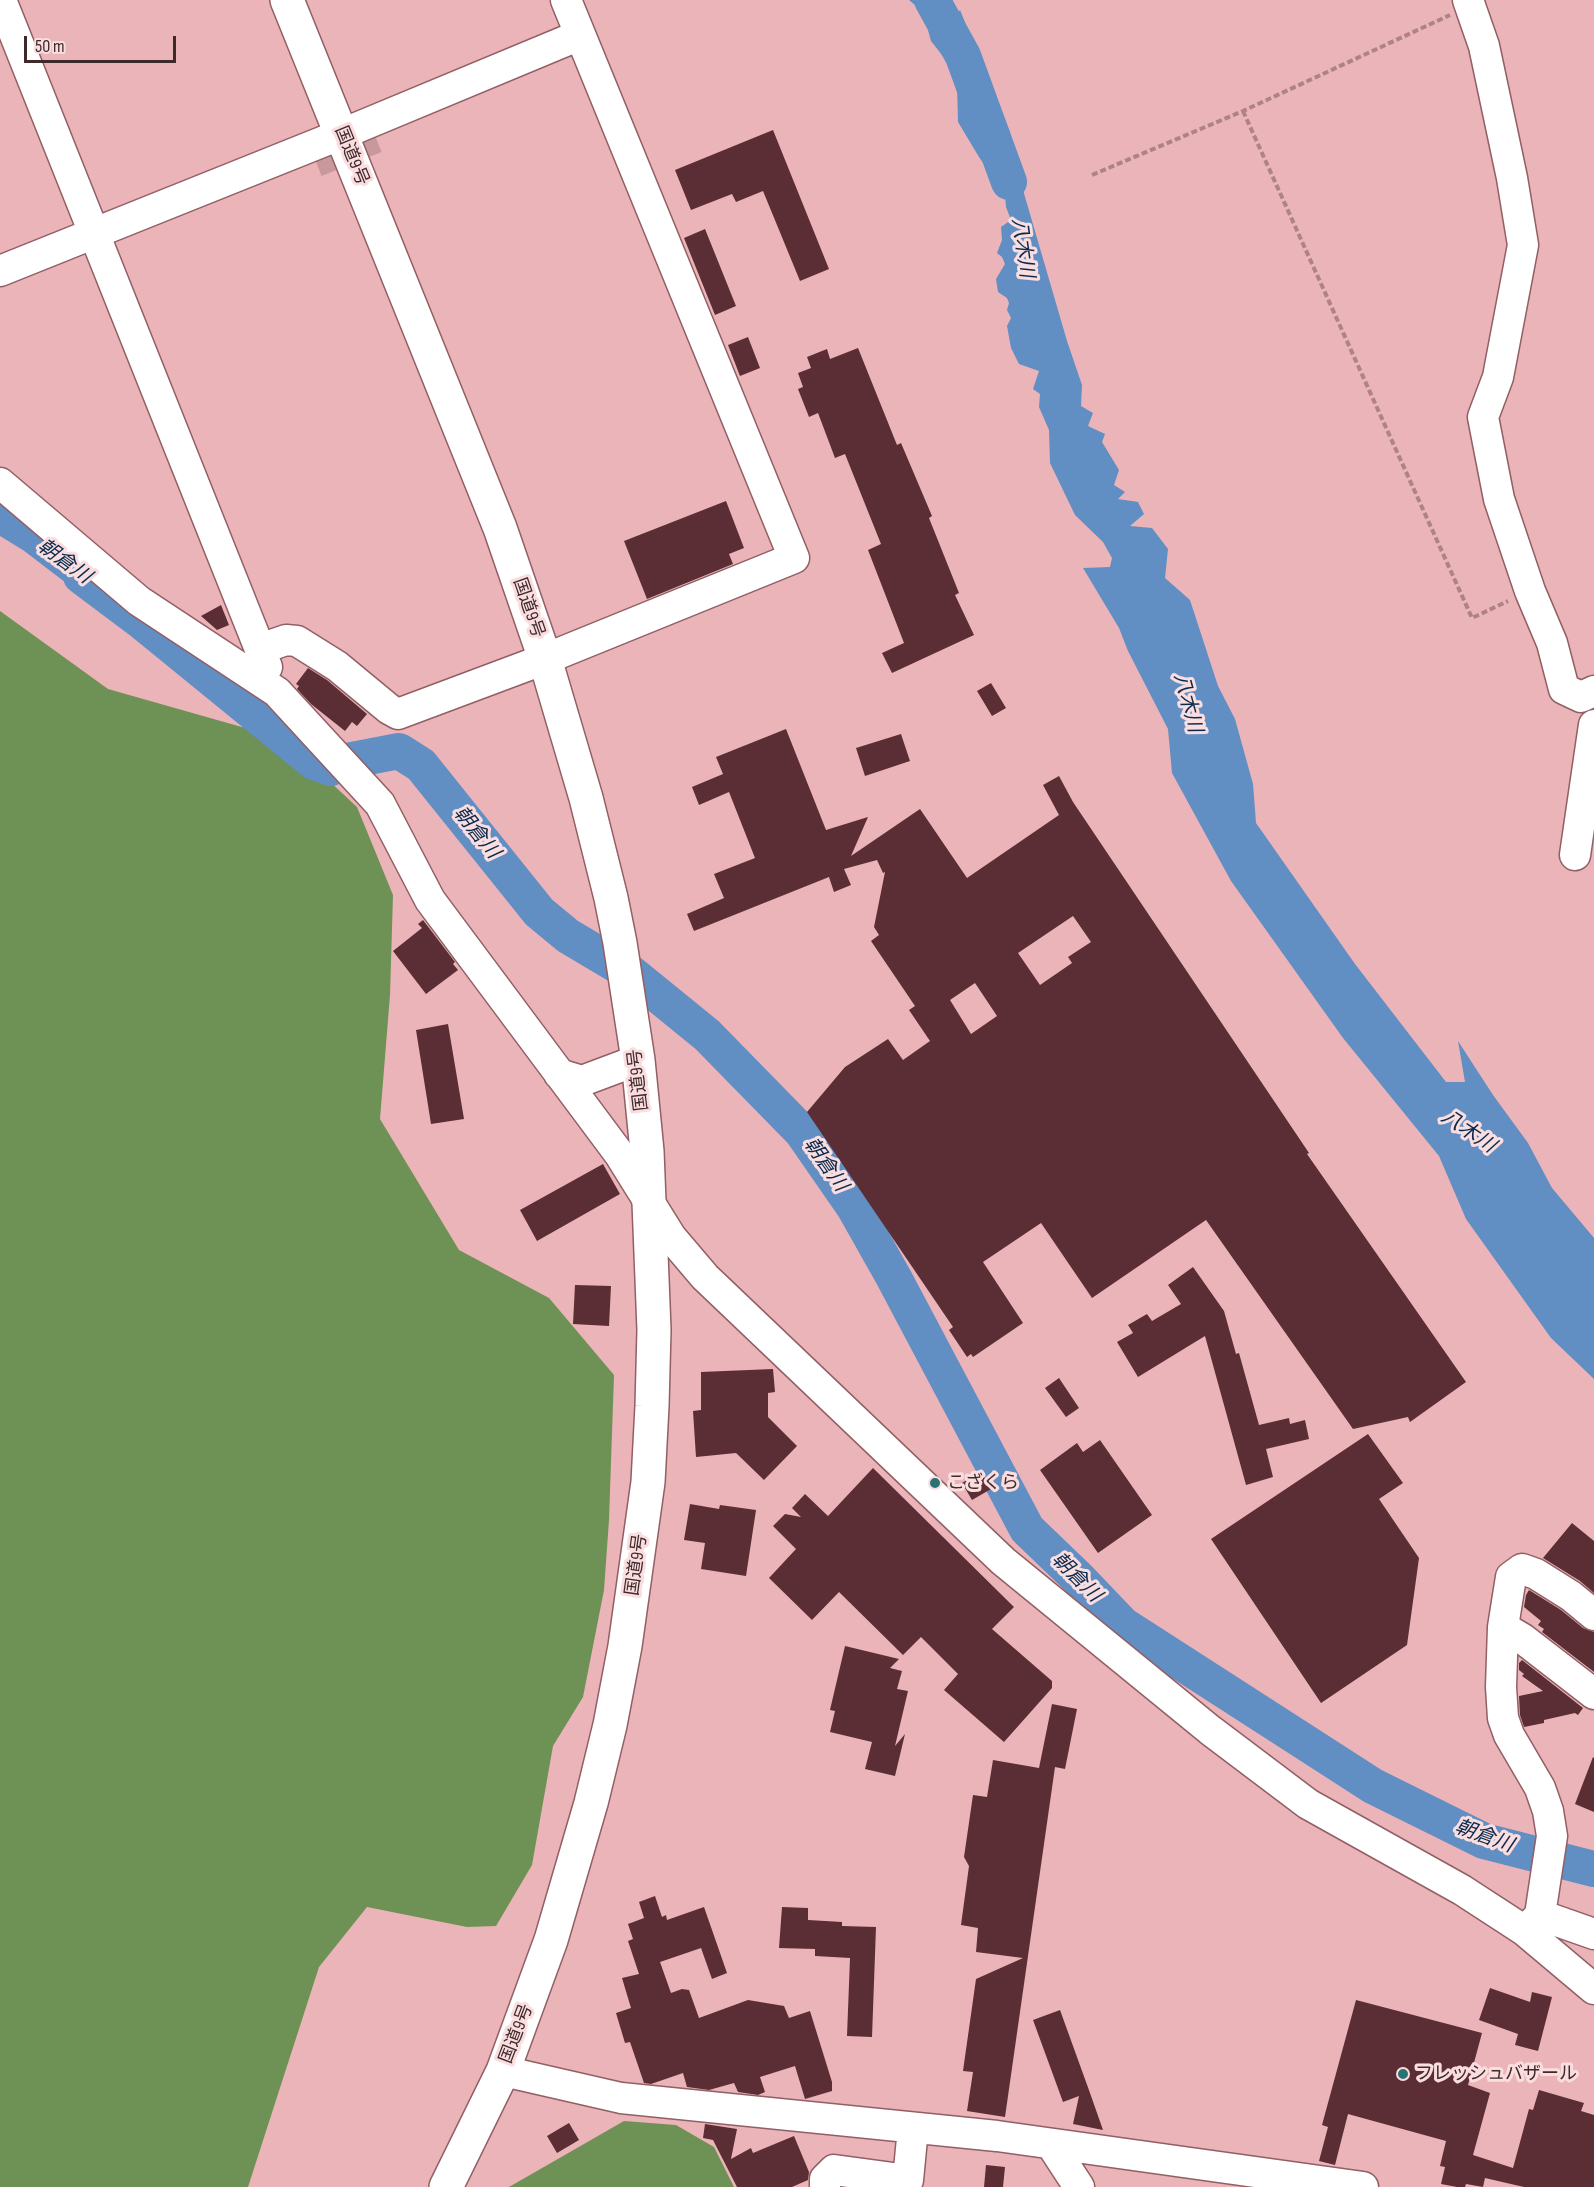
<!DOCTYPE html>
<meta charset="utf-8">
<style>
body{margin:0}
#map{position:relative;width:1594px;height:2187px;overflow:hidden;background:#ebb4b8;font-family:"Sofia Sans Condensed",sans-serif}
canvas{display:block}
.scale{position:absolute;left:24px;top:36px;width:152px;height:27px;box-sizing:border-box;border:3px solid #3e292b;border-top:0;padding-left:8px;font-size:18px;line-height:21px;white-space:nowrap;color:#3e292b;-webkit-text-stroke:4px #fadddf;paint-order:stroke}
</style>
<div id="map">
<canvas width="1594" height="2187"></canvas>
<div class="scale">50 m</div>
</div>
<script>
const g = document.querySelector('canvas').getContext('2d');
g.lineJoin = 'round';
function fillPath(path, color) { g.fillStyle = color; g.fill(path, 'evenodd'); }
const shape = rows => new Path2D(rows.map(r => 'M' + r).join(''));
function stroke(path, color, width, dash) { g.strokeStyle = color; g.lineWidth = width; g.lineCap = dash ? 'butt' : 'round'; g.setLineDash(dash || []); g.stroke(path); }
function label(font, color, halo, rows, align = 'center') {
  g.font = font + ' "Sofia Sans Condensed","Noto Sans JP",sans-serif'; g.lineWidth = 6; g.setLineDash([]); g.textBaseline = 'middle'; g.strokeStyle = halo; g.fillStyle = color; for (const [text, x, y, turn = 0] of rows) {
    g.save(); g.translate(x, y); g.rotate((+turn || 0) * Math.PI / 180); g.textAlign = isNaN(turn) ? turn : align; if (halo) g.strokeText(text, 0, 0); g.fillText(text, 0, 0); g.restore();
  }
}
fillPath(shape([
 [0,611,108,689,284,739,357,807,393,895,390,995,380,1119,459,1250,549,1298,614,1375,609,1520,604,1590,583,1697,553,1746,532,1865,496,1926,467,1927,367,1907,319,1967,248,2187,0,2187],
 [624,2121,676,2125,714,2147,734,2187,509,2187]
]), '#6e9155');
fillPath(shape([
 [909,0,940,0,938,4,953,22,960,10,1010,132,1023,190,1067,341,1082,385,1081,406,1093,413,1088,426,1105,434,1102,442,1119,470,1114,485,1125,492,1118,499,1138,502,1144,514,1130,526,1152,528,1168,549,1165,578,1190,600,1218,686,1235,719,1253,784,1256,823,1355,964,1446,1082,1465,1082,1458,1041,1493,1095,1528,1143,1552,1188,1594,1238,1594,1379,1551,1338,1466,1219,1439,1156,1343,1038,1231,881,1172,773,1168,729,1128,651,1119,628,1083,568,1110,567,1112,558,1103,542,1075,515,1050,463,1049,430,1039,407,1040,394,1033,389,1039,371,1019,364,1011,348,1007,326,1011,318,1007,310,1009,303,1007,298,998,292,996,279,1005,264,1002,257,997,253,1002,240,1001,227,1011,220,1006,207,1005,194,979,157,958,122,957,83,953,69,931,41,923,12],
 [978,110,990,116,993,129,997,138,980,134,973,124]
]), '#618ec3');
stroke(shape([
 [932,0,963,56,1009,182],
 [0,515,33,535,80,571,81,576,141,621,314,762,331,768,347,761,399,751,421,765,539,912,568,936,632,974,707,1035,802,1132,854,1207,894,1278,1027,1529,1078,1578,1123,1625,1373,1786,1484,1841,1594,1869]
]), '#618ec3', 36);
fillPath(shape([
 [773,130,829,269,800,281,763,191,736,202,732,194,691,210,675,170],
 [705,229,736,306,715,315,684,238],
 [748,337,760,368,740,376,728,345],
 [858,348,897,445,901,443,932,516,929,518,959,593,955,595,974,635,892,673,882,653,904,643,868,550,881,544,845,454,835,458,818,413,809,417,798,389,803,387,798,373,811,368,807,357,827,349,830,359],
 [726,501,744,548,729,554,733,564,647,599,624,541],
 [221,605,229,625,217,630,201,616],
 [308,668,327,680,367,714,357,726,352,722,345,731,311,704,297,689,299,686,296,684],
 [991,683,1006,708,992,716,977,691],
 [786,729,826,830,868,817,851,856,920,809,967,878,1059,815,1043,785,1059,776,1073,802,1309,1153,1307,1154,1466,1382,1410,1422,1408,1417,1353,1429,1206,1220,1092,1298,1041,1223,983,1262,1023,1323,973,1357,971,1354,967,1357,949,1330,953,1327,807,1112,845,1067,888,1039,903,1060,930,1041,909,1010,915,1006,871,941,879,935,874,927,885,872,883,873,877,860,844,869,851,885,834,892,829,877,694,931,687,914,724,898,714,874,755,858,729,792,699,805,692,787,723,774,716,757],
 [1073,916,1091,942,1068,957,1072,963,1040,985,1018,953],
 [975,983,997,1016,971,1034,950,1000],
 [901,734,910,761,865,776,856,748],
 [423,920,455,962,453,964,458,970,426,994,393,951,422,928,418,924],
 [448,1024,464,1119,431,1124,416,1030],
 [603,1164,620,1194,537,1241,520,1210],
 [1193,1267,1224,1311,1236,1354,1239,1353,1259,1425,1289,1418,1290,1424,1305,1420,1309,1439,1266,1449,1273,1477,1246,1485,1205,1336,1138,1377,1117,1342,1133,1333,1128,1325,1147,1314,1152,1321,1181,1304,1168,1285],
 [575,1285,611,1286,609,1326,573,1324],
 [773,1369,775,1392,768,1393,768,1417,797,1446,764,1480,736,1453,696,1457,693,1411,701,1410,701,1372],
 [1059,1378,1079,1408,1066,1417,1045,1388],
 [1368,1434,1403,1483,1379,1499,1419,1558,1407,1645,1321,1703,1211,1539],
 [1100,1440,1152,1515,1098,1553,1040,1470,1077,1443,1083,1452],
 [873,1468,1014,1607,992,1629,1052,1681,1052,1688,1004,1742,944,1690,958,1674,921,1637,903,1655,839,1592,812,1620,769,1578,796,1549,773,1526,785,1514,801,1517,792,1508,805,1494,828,1516],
 [981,1471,991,1489,972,1500,962,1483],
 [690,1504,719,1509,720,1505,756,1510,746,1576,701,1569,705,1543,684,1540],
 [1572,1523,1594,1541,1594,1593,1580,1581,1543,1558],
 [1529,1590,1561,1610,1583,1628,1594,1632,1594,1672,1542,1632,1544,1629,1538,1625,1541,1621,1524,1607,1526,1595],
 [845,1646,899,1659,890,1668,902,1671,897,1689,908,1691,895,1746,905,1734,895,1776,865,1769,872,1742,830,1732,835,1711,830,1710],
 [1522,1660,1583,1708,1578,1715,1575,1713,1544,1720,1544,1723,1524,1727,1520,1715,1519,1696,1543,1691,1522,1676,1524,1674,1519,1670,1519,1663],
 [1052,1704,1077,1709,1065,1769,1055,1767,1005,2117,967,2111,973,2072,963,2071,976,1979,1023,1958,976,1952,978,1928,961,1925,969,1866,964,1857,973,1795,987,1797,993,1760,1039,1768],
 [1593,1757,1594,1758,1594,1812,1575,1804],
 [655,1896,662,1917,666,1915,667,1920,704,1907,727,1973,712,1979,701,1948,660,1962,671,1993,682,1989,689,1990,699,2018,748,2000,784,2006,789,2018,810,2011,832,2082,832,2091,805,2099,795,2066,760,2077,765,2092,758,2095,738,2092,734,2083,709,2090,687,2087,683,2073,651,2084,644,2083,630,2042,625,2043,616,2013,631,2008,622,1978,639,1974,628,1941,633,1939,628,1924,644,1918,639,1902],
 [782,1907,808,1908,808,1920,842,1922,842,1926,876,1927,872,2037,847,2036,850,1958,815,1956,815,1949,779,1948],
 [1490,1988,1530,2002,1532,1992,1552,1997,1538,2051,1515,2045,1518,2034,1479,2020],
 [1356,2000,1482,2033,1468,2085,1490,2093,1473,2155,1513,2168,1529,2109,1533,2110,1539,2090,1584,2103,1581,2111,1594,2115,1594,2187,1524,2187,1485,2178,1483,2187,1466,2184,1465,2187,1457,2187,1441,2184,1445,2167,1440,2166,1446,2141,1348,2114,1335,2165,1319,2161,1328,2127,1322,2125],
 [1060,2010,1090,2093,1103,2130,1073,2124,1079,2096,1063,2102,1033,2020],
 [569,2123,579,2140,557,2153,547,2136],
 [705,2124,737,2129,731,2159,751,2148,753,2153,794,2136,809,2172,808,2180,792,2187,737,2187,713,2140,703,2138],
 [986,2165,1005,2167,1003,2187,984,2187]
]), '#5a2e34');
stroke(shape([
 [316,162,376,138]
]), '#c8989c', 30, [30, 15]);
const minor = shape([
 [1,0,267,667],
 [1468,0,1484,46,1512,178,1523,245,1498,377,1483,417,1499,499,1530,591,1552,643,1564,689,1581,697,1594,691],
 [0,271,342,134,580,35],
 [0,483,139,601,277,692,380,804,430,900,620,1155,671,1237,705,1277,1003,1561,1210,1730,1308,1804,1462,1890,1525,1931,1594,1989],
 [260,649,286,640,297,641,337,666,389,709,398,714,545,659,794,558,566,0],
 [1575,855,1594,725],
 [559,1074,582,1081,638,1060],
 [1503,1627,1523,1639,1594,1694],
 [1540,1915,1594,1934],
 [1525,1931,1540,1915,1552,1836,1548,1811,1540,1788,1509,1735,1503,1718,1501,1687,1503,1627,1511,1577,1522,1569,1536,1574,1571,1596,1594,1615],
 [503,2071,621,2098,997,2136,1363,2187],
 [1051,2144,1079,2187],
 [825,2187,825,2179,834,2170,908,2180,913,2128]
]);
const highway = shape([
 [287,0,500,528,545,659,586,798,611,898,620,943,638,1060,647,1151,654,1330,652,1406,648,1482,625,1646,610,1725,591,1803,551,1940,503,2071,446,2187]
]);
stroke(minor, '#915f64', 33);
stroke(highway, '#915f64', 36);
stroke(shape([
 [1243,111,1472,618,1508,601],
 [1092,175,1243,111,1450,15]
]), '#ae8386', 4, [6, 3]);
stroke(minor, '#fff', 30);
stroke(highway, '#fff', 33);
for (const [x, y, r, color] of [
 [935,1483,6,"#297372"],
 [1403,2074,6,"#297372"]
]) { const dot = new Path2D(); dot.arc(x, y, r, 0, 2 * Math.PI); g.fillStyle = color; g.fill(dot); stroke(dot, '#fadddf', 2); }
label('18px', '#3e292b', '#fadddf', [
 ["国道9号",351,156,68],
 ["国道9号",528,608,71],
 ["国道9号",639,1080,-97],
 ["国道9号",637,1565,-82],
 ["国道9号",517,2034,-69]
]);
label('18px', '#3e292b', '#fadddf', [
 ["こざくら",947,1483],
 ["フレッシュバザール",1415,2074]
], 'left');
label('italic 20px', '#092a4d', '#fadddf', [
 ["八木川",1022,248,82],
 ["朝倉川",64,562,36],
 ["八木川",1187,703,75],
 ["朝倉川",476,833,51],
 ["八木川",1468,1132,34],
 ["朝倉川",825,1165,55],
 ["朝倉川",1076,1578,45],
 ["朝倉川",1484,1837,20]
]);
</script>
